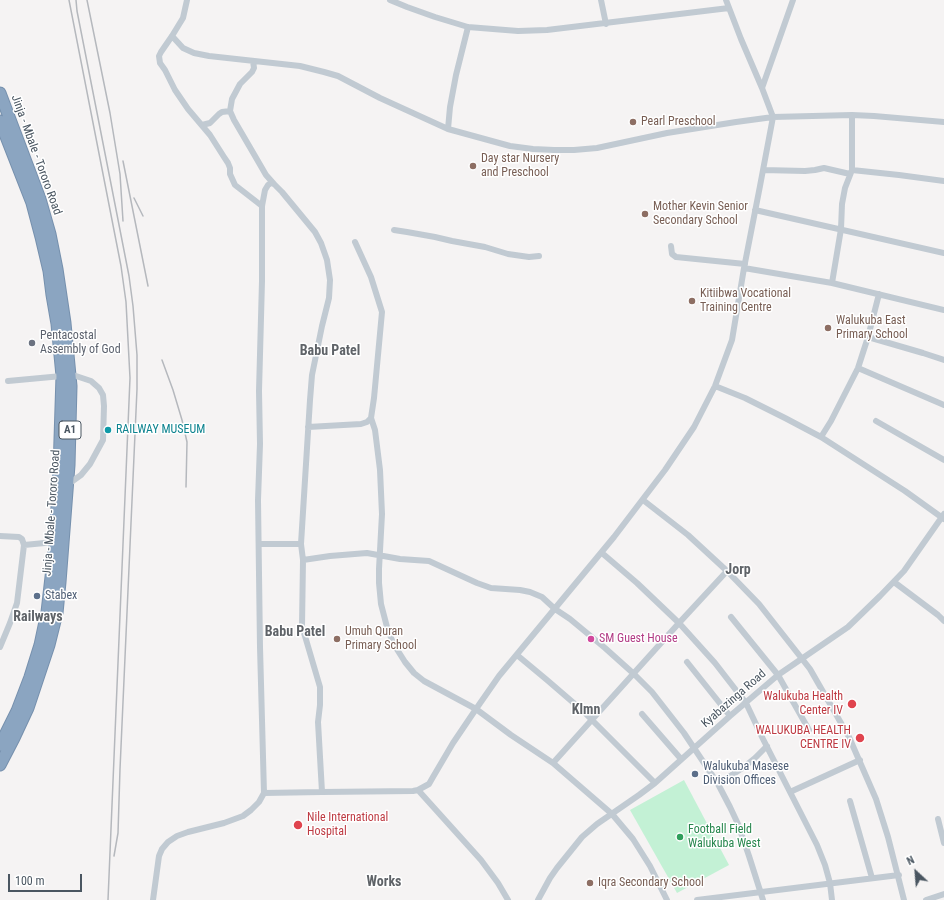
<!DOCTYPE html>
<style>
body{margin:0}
#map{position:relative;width:944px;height:900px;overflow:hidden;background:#f5f3f3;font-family:"Roboto Condensed",sans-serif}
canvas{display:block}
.north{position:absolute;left:896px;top:852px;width:40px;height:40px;-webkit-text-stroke:3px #fff;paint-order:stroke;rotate:334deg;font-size:11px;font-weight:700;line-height:16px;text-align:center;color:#4a5661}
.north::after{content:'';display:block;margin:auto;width:14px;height:18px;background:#4a5661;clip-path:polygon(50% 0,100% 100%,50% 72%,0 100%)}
.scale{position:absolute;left:8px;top:874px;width:74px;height:18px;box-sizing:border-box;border:2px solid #4a5661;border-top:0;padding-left:5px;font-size:12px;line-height:14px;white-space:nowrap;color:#4a5661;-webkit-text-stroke:3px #fff;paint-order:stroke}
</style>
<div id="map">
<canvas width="944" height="900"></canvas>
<div class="north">N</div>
<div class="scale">100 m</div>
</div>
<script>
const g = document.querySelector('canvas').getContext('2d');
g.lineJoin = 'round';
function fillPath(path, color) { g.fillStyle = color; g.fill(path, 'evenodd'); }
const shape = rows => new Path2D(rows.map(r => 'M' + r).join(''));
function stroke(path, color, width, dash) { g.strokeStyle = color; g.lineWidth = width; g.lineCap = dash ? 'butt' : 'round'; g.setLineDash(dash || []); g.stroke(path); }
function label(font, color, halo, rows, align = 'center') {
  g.font = font + ' "Roboto Condensed",sans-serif'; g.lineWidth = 3; g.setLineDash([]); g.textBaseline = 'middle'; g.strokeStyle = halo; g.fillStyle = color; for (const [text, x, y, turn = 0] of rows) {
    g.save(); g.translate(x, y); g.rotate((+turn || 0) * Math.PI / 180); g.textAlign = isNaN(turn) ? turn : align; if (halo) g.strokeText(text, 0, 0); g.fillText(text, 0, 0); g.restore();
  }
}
fillPath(shape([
 [684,780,729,865,677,893,630,810]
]), '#c3f1d5');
const highway = shape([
 [0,93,40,199,50,234,57,269,65,323,71,386,69,465,60,582,57,613,49,645,28,708,14,738,0,765],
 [0,121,32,203,41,237,49,271,52,295,57,324,62,376,59,471,55,542,47,612,40,645,30,677,17,711,0,745]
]);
stroke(highway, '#7690ad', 13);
stroke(shape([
 [187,0,183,18,172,36,161,52,159,56,160,63,165,70,175,90,188,109,210,135,224,157,228,163,230,168,230,174,235,185,262,206],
 [390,0,407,7,435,17,468,27,518,31,547,30,729,8],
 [601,0,606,24],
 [172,36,183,48,194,53,209,56,300,66,324,72,338,76,380,98,448,129,510,146,533,149,554,150,574,150,597,148,667,133,736,122,773,117,852,115,874,116,944,122],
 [253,61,254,68,252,72,240,84,232,99,230,111,234,120,255,156,266,175,274,184],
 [762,88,793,0],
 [202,125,210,123,219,114,222,112,230,111],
 [448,129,450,107,456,75,468,27],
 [763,170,805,171,815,170,824,168,850,174],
 [852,170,899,175,944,181],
 [755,210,944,253],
 [394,230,407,232,435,237,452,241,485,247,508,254,529,257,539,256],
 [671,246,672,254,676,257,745,264],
 [744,268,832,283,944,310],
 [832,283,841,229,842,204,845,188,852,170,852,115],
 [868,337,923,353,944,360],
 [858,368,944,405],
 [8,381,62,376],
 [715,386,745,398,785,418,821,437,905,491,944,519],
 [876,421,944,460],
 [308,427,361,424,367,422,371,418,374,398,382,312,371,277,355,242],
 [821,437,831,421,858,368,868,337,879,294],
 [67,485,81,475,90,464,103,440,104,406,103,395,99,388,91,381,70,374],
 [643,500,688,535,727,571,759,604,810,669,849,737,876,799,888,837,904,900],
 [0,536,19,537,22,539,24,545,17,603,10,623,0,647],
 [301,544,303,560,302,626,320,687,320,705,318,722,322,792],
 [24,545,55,542],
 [602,553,637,583,679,623,715,663,746,703,763,739,817,845,825,865,830,883,832,900],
 [303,560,330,556,367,553,400,559,429,561,477,583,491,588,520,590,530,592,542,597,555,609,570,619,605,648,634,674,652,692,684,733,718,784,730,807,738,824,749,856,763,900],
 [894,582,938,615,944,621],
 [731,617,778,675,809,730],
 [517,655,547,680,583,711,655,783],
 [687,662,730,716],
 [642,714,681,759],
 [553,763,679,623,727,571],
 [718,784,744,767,755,758,767,746],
 [418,790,481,860,498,883,508,900],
 [790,792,860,760],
 [264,793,322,792,413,791,418,790,429,784,433,777,453,743,476,709,424,681,414,673,405,662,393,643,387,627,381,604,379,583,379,569,382,514,380,470,375,430,371,418],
 [850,801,872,878],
 [938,819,944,843],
 [153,900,159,856,162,849,168,842,177,836,188,832,224,823,243,816,251,810,259,802,264,793,260,647,258,500,260,444,259,391,262,281,262,206,265,190,268,185,271,183,274,184,282,192,315,232,321,243,327,260,330,280,329,298,322,326,312,375,310,400,301,544,259,544],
 [538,900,550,878,557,868,582,837,597,824,639,795,655,783,730,716,778,675,848,627,880,596,904,571,944,514],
 [667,900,650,866,633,839,612,814,553,763,511,735,476,709,499,676,614,537,665,470,694,427,715,386,732,340,744,268,760,186,773,117,762,88,741,39,726,0],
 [697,900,899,875],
 [926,900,944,894]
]), '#c1cad2', 6);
stroke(highway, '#8ba5c1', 11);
stroke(shape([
 [69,0,121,266,126,302,130,378,108,900],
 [76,0,77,11,112,189,129,276,133,306,137,355,137,389,120,769,118,833,114,856],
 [87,0,110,113,120,174,123,221],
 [123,161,148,286],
 [134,198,143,216],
 [162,360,173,390,182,420,187,442,186,487]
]), '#b5b8bd', 1.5);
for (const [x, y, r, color] of [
 [633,122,4,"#8d6e63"],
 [473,166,4,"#8d6e63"],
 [645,214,4,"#8d6e63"],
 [692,301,4,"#8d6e63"],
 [828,328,4,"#8d6e63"],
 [32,343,4,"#6b7280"],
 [108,430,4,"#0f9aa8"],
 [37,596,4,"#5c6f8a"],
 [337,639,4,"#8d6e63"],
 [591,639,4,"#d1479c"],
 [852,704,5,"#e0444e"],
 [860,738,5,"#e0444e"],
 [695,774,4,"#5c6f8a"],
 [298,825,5,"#e0444e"],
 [680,837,4,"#2e9e5b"],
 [590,883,4,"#8d6e63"]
]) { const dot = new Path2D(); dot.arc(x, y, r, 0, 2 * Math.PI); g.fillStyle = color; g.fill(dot); stroke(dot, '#fff', 1.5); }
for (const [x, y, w] of [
 [70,430,22]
]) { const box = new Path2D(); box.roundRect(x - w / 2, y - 9, w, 18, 3); g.fillStyle = '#fff'; g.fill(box); stroke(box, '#4a5661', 1); }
label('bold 11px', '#4a5661', null, [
 ["A1",70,430]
]);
label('12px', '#785e54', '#fff', [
 ["Pearl Preschool",641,122],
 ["Day star Nursery",481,159],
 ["and Preschool",481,173],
 ["Mother Kevin Senior",653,207],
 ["Secondary School",653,221],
 ["Kitiibwa Vocational",700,294],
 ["Training Centre",700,308],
 ["Walukuba East",836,321],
 ["Primary School",836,335],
 ["Umuh Quran",345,632],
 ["Primary School",345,646],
 ["Iqra Secondary School",598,883]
], 'left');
label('12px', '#4a5661', '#fff', [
 ["Jinja - Mbale - Tororo Road",36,155,70],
 ["Jinja - Mbale - Tororo Road",52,513,-86],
 ["Kyabazinga Road",734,699,-41]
]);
label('12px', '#5b616d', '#fff', [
 ["Pentacostal",40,336],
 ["Assembly of God",40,350]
], 'left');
label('12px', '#0d838f', '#fff', [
 ["RAILWAY MUSEUM",116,430]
], 'left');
label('12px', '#4e5e75', '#fff', [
 ["Stabex",45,596],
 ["Walukuba Masese",703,767],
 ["Division Offices",703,781]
], 'left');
label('12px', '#b23c85', '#fff', [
 ["SM Guest House",599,639]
], 'left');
label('12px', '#be3a42', '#fff', [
 ["Walukuba Health",843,697],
 ["Center IV",843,711],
 ["WALUKUBA HEALTH",851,731],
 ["CENTRE IV",851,745],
 ["Nile International",307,818,"left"],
 ["Hospital",307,832,"left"]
], 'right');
label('12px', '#27864d', '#fff', [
 ["Football Field",688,830],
 ["Walukuba West",688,844]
], 'left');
label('bold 14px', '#5f6368', '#fff', [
 ["Babu Patel",330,351],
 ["Jorp",738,570],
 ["Railways",38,617],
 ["Babu Patel",295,632],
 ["Klmn",586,710],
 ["Works",384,882]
]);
</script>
